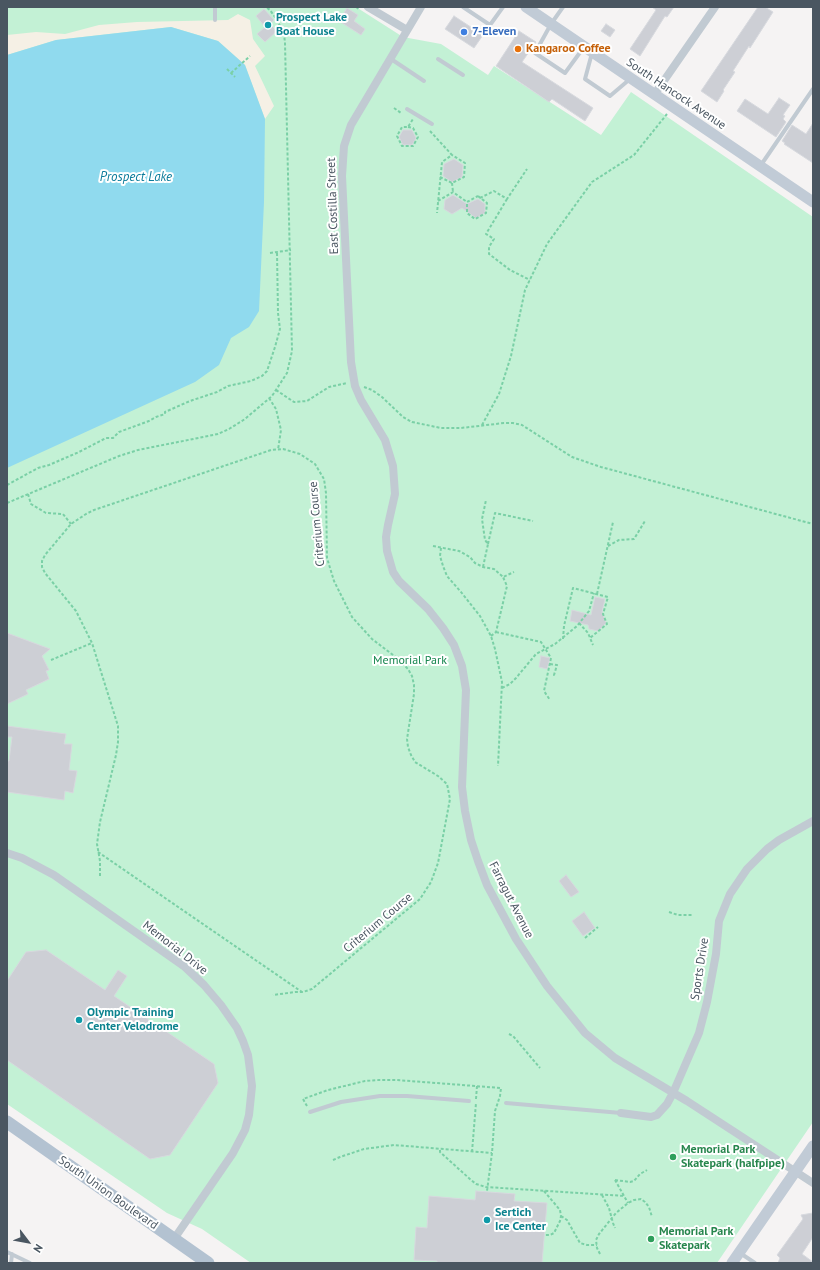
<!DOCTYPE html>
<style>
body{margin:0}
#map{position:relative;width:820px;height:1270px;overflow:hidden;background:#f5f3f3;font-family:"PT Sans",sans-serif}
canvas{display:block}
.frame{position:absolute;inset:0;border:8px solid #4a5661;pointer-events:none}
.north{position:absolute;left:8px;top:1222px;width:40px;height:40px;-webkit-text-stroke:3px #fff;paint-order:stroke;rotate:122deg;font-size:11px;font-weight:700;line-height:16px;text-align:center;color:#4a5661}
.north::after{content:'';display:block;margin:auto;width:14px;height:18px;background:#4a5661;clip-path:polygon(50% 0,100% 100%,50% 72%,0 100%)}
</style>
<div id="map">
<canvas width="820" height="1270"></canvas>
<div class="frame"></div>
<div class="north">N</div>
</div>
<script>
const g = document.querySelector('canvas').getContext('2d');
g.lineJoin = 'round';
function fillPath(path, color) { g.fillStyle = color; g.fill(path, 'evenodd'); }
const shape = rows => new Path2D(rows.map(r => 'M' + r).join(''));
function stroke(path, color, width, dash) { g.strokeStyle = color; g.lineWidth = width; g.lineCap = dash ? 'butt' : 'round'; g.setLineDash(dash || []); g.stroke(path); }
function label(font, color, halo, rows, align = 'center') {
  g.font = font + ' "PT Sans",sans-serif'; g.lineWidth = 4; g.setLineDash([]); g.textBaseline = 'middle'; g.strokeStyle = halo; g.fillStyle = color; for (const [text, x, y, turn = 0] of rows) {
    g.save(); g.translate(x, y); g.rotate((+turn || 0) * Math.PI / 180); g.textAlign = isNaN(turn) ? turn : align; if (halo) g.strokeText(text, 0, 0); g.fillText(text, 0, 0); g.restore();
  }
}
fillPath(shape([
 [7,7,356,7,403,37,441,44,488,75,494,66,601,135,631,92,813,217,813,1122,717,1263,251,1263,202,1229,167,1213,7,1104]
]), '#c3f1d5');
fillPath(shape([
 [238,14,250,20,253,39,265,56,255,66,274,106,265,119,245,65,218,41,171,27,56,40,7,55,7,35,36,32,65,34,99,25,137,22,228,20]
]), '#f5f0e5');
fillPath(shape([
 [171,27,218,41,245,65,265,119,264,202,259,311,249,327,231,338,219,365,195,382,7,468,7,55,56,40]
]), '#90daee');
const building = shape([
 [652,7,674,7,667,17,665,16,640,56,630,49,656,10,652,7],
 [758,7,765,7,773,12,750,48,749,46,733,71,735,72,723,90,724,91,717,102,701,91,758,7],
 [347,8,358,15,354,21,365,29,361,35,339,21,347,8],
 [264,9,274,20,270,24,277,31,265,42,257,34,265,27,256,16,264,9],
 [454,16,483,35,474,48,445,29,454,16],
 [606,24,615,30,610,37,601,31,606,24],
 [519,31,536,42,522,62,593,108,585,121,552,99,549,102,496,66,519,31],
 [779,98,790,105,783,115,785,116,783,119,786,122,776,137,737,111,745,99,768,114,779,98],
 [813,123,813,163,784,144,785,143,782,141,792,125,806,134,813,123],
 [403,130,412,130,416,138,412,145,403,145,399,137,403,130],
 [454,159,463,165,462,177,452,182,443,176,444,164,454,159],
 [453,195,467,204,478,199,485,204,485,213,476,218,462,208,452,214,444,209,445,200,453,195],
 [595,597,605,599,602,612,606,623,598,631,589,629,588,625,570,621,572,610,591,615,595,597],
 [7,633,50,649,42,656,49,670,46,671,49,679,26,690,28,694,7,704,7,633],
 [541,656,550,658,547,669,539,667,541,656],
 [7,726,66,734,64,744,72,744,69,770,77,771,73,793,65,791,64,800,7,792,7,761,9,761,12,737,7,737,7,726],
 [566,875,579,892,571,897,559,881,566,875],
 [584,912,595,928,583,936,572,921,584,912],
 [46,950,105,990,118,970,127,976,114,996,214,1064,218,1083,170,1155,150,1159,7,1060,7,981,26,952,46,950],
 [476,1191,515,1194,514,1201,547,1203,542,1263,437,1263,437,1261,414,1260,416,1227,427,1228,429,1196,475,1200,476,1191],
 [813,1213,813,1237,802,1254,813,1262,813,1263,778,1263,780,1258,777,1255,803,1219,801,1215,813,1213]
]);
fillPath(building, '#cdcfd5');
stroke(building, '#d7d9de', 1);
stroke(shape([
 [356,7,360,10],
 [227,69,235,77],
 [231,73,250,56],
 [394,108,401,113],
 [408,127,413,128,418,137,413,146,402,146,397,136,402,127,408,127,413,119],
 [430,131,452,155,442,162,437,213],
 [440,177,452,183,464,177,465,163,452,155],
 [452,183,453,192],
 [478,196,487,203,486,213,475,219,467,213,467,202,478,196],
 [480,198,494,191,507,199,527,169],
 [507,199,486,234,494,239,489,247,489,254,510,270,530,280],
 [438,201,453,192,467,202],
 [270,253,291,250],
 [364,387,372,390,382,397,403,417,412,422,441,428,461,428,504,423,513,423,522,425,572,457,601,467,813,524],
 [276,390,294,402,307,401,329,387,347,383],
 [269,398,276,409,281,430,278,450],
 [482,425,499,394,511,356,525,290,547,244,592,182,634,155,667,114],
 [7,485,38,468,49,465,79,452,106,438,113,438,119,432,149,421,156,417,165,414,165,412,190,401,217,392,228,386,251,381,262,376,267,371,275,347,280,329,278,313,277,252],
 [28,494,31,504,46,513,63,514,71,524],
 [7,503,119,456,138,450,218,434,229,429,245,419,272,396,287,373,292,351,285,43,284,34,277,20,270,10,266,7],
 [488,544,495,513,533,521],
 [433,546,459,551,470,557,475,563,483,567,494,569,503,577,514,572],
 [608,546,619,540,634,539,645,521],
 [441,548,440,556,443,566,447,576,461,592,480,616,491,636,495,649,502,682,498,766],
 [483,567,488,544,485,540,482,519,486,500],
 [597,594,613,522],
 [579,623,588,633,593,645],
 [496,632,541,642,551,658,544,691,550,700],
 [491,636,496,632,507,586,503,577],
 [563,639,564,626,573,588,608,597,603,614,607,624,590,638],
 [51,660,92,643],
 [550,664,557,665,554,675,556,675],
 [502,688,510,684,516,678,536,654,555,644,577,626,589,611,594,593],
 [98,852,302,992],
 [100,876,100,861,97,844,100,822,116,755,118,742,118,726,92,643,76,611,45,573,42,567,42,561,45,555,71,524,86,514,94,510,271,450,283,449,300,454,315,464,324,479,326,493,327,558,334,581,352,617,372,639,397,658,408,669,412,676,414,685,414,694,407,739,408,747,411,755,415,762,438,776,447,784,450,799,438,863,431,882,420,899,312,989,303,992,295,992,273,995],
 [669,912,678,915,692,915],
 [585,938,598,927],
 [509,1034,513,1036,540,1068],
 [476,1099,477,1086],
 [307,1106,303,1099,328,1090,365,1081,379,1080,397,1080,501,1088,500,1096,495,1111,492,1153,487,1191],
 [440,1150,440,1152,471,1180,476,1184,486,1187,625,1196],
 [472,1152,476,1103],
 [333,1160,340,1157,364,1149,394,1145,492,1153],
 [615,1180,630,1182,634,1181,640,1174,647,1170],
 [615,1180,628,1203],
 [544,1191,560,1210,561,1216,560,1221,554,1233,550,1235,544,1235],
 [602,1195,609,1208,613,1223,615,1228],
 [561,1216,567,1220,580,1243,587,1245,597,1245],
 [600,1254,597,1248,596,1240,599,1234,616,1213,628,1203,634,1200,641,1199,645,1202,649,1207,652,1217]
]), '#7ad0a6', 2, [3, 2]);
stroke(shape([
 [215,7,215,20],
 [463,7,490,25,503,7],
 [563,7,551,24,535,53,565,73,584,47],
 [592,53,585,79,610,96,630,79],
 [391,59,424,81],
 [438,59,463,75],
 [407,109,432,124],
 [761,165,813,89],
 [506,1103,621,1113],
 [310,1112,341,1102,380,1096,407,1096,469,1101],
 [7,1252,30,1263],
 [740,1253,755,1263],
 [11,1263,12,1254]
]), '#c1cad2', 4);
stroke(shape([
 [368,7,407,30],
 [421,7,351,125,344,146,342,176,351,362,355,386,361,400,385,440,393,466,395,494,388,525,386,537,387,551,393,572,399,581,428,609,443,628,454,645,462,666,466,690,462,787,465,811,471,840,478,861,487,885,516,939,547,986,585,1033,615,1058,687,1101,813,1183],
 [654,95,715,7],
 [7,853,22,858,54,875,185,967,204,985,221,1005,237,1028,243,1041,248,1055,252,1086,249,1115,245,1130,233,1153,174,1239],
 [621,1113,651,1117,657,1115,667,1104,673,1093,699,1033,707,1002,716,954,719,921,730,894,747,869,767,849,779,840,813,821]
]), '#c1cad2', 8);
stroke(shape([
 [526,7,813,202],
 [732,1263,813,1146]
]), '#c1cbd6', 11);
stroke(shape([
 [7,1122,208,1263]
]), '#b3c2d1', 13);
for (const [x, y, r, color] of [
 [268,25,4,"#0f9aa8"],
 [464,32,4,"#3f7fe0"],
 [518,49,4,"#e8710a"],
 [79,1020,4,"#0f9aa8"],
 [673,1157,4,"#2e9e5b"],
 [487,1220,4,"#0f9aa8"],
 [651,1239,4,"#2e9e5b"]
]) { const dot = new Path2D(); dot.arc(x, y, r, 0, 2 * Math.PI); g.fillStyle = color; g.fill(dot); stroke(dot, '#fff', 1.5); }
label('bold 12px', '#0d838f', '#fff', [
 ["Prospect Lake",276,18],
 ["Boat House",276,32],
 ["Olympic Training",87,1013],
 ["Center Velodrome",87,1027],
 ["Sertich",495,1213],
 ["Ice Center",495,1227]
], 'left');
label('bold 12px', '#366cbe', '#fff', [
 ["7-Eleven",472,32]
], 'left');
label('bold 12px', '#c56008', '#fff', [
 ["Kangaroo Coffee",526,49]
], 'left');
label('12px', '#4a5661', '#fff', [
 ["South Hancock Avenue",676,94,34],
 ["East Costilla Street",333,206,-92],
 ["Criterium Course",317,524,-95],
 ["Farragut Avenue",511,900,63],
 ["Criterium Course",378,923,-40],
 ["Memorial Drive",175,948,38],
 ["Sports Drive",700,969,-81],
 ["South Union Boulevard",108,1193,35]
]);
label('12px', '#17864f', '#fff', [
 ["Memorial Park",410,661]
]);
label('bold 12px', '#27864d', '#fff', [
 ["Memorial Park",681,1150],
 ["Skatepark (halfpipe)",681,1164],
 ["Memorial Park",659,1232],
 ["Skatepark",659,1246]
], 'left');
label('italic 13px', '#0c7c9b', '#fff', [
 ["Prospect Lake",136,177]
]);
</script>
